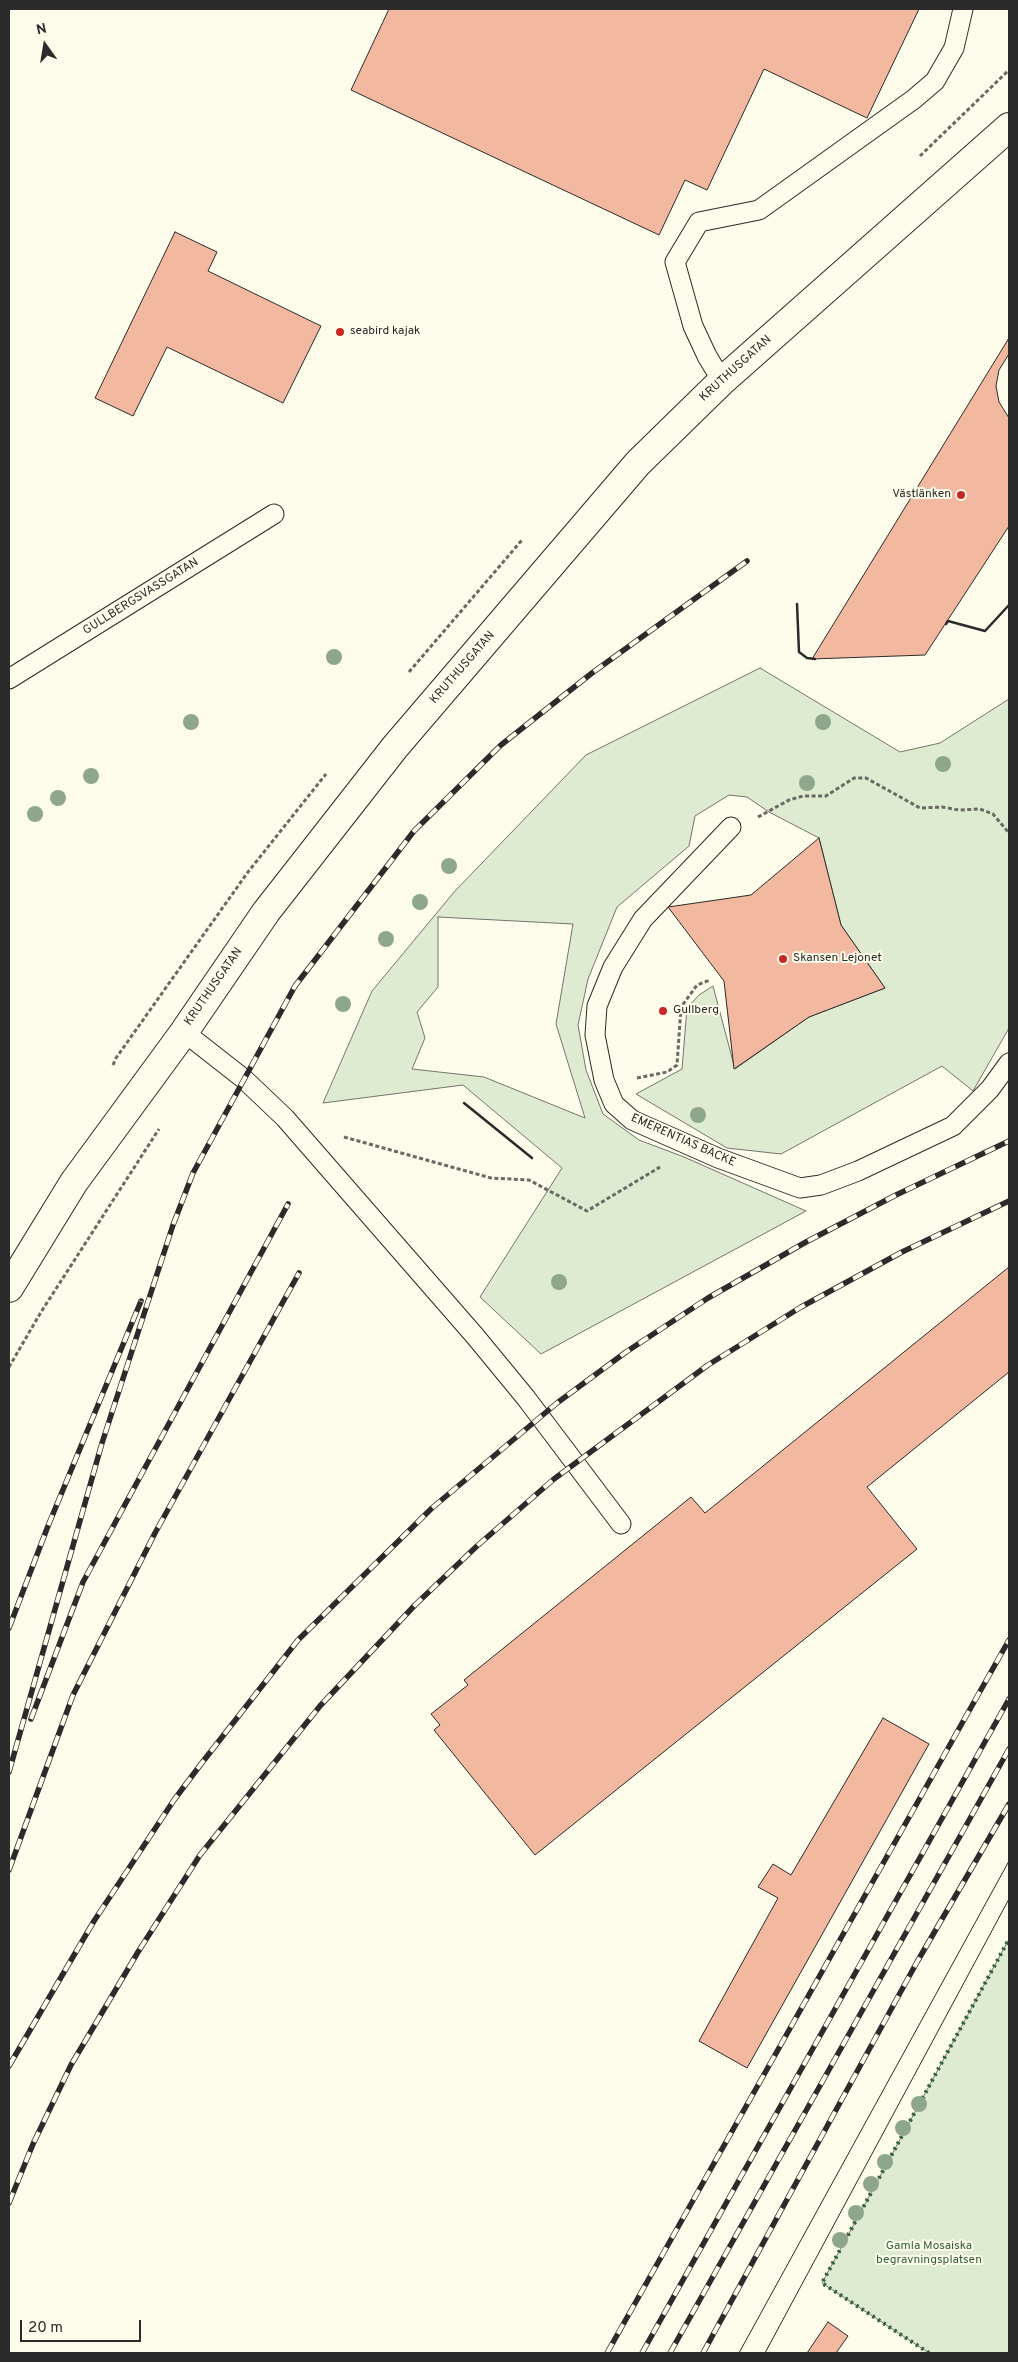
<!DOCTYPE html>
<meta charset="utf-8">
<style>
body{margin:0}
#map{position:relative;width:1018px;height:2362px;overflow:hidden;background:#fdfbea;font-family:Overpass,sans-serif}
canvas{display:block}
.frame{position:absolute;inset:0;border:10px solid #2b2b2b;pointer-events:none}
.north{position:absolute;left:20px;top:20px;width:50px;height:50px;-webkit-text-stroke:4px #fdfbea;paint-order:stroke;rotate:347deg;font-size:14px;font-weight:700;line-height:20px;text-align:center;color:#2b2b2b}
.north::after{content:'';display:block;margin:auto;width:18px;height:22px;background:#2b2b2b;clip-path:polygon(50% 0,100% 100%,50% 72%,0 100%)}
.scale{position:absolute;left:20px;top:2320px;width:121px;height:22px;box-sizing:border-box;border:2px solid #2b2b2b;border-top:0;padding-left:6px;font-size:15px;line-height:18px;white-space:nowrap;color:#2b2b2b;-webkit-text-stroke:4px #fdfbea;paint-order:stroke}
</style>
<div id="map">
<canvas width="1018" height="2362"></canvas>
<div class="frame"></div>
<div class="north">N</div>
<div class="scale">20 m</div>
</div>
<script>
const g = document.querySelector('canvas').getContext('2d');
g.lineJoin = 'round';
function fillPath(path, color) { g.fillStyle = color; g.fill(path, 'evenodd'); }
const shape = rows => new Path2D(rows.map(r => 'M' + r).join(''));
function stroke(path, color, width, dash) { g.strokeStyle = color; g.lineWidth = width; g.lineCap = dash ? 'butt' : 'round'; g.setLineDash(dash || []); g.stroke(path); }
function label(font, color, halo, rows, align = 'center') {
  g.font = font + ' Overpass,sans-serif'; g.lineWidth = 4; g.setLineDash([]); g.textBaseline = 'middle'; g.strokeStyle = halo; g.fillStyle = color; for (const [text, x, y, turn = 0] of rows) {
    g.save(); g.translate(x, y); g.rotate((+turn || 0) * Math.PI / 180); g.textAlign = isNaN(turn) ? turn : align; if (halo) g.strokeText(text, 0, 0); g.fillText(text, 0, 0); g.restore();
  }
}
const green = shape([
 [760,668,900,752,940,743,1009,699,1009,1028,973,1091,942,1066,781,1154,727,1148,636,1094,682,1069,687,1008,699,995,713,986,735,1069,809,1017,885,988,841,925,819,838,769,812,747,797,729,795,695,816,689,846,617,907,588,979,578,1025,586,1070,603,1114,639,1140,684,1157,806,1211,541,1354,480,1297,562,1168,463,1085,323,1103,372,991,455,891,586,755,760,668],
 [438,917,573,924,556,1024,585,1118,484,1077,412,1069,425,1038,417,1012,438,987,438,917],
 [1009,1939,1009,2353,929,2353,822,2283,1009,1939]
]);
fillPath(green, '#deebd1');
stroke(green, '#74746e', 1);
const building = shape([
 [389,9,919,9,867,118,764,69,707,190,685,180,659,235,351,90,389,9],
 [175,232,217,252,208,271,321,326,283,403,167,347,133,416,95,398,175,232],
 [1009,338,1009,354,999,370,996,386,999,402,1009,418,1009,526,925,655,812,659,1009,338],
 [819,838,841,925,885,988,809,1017,734,1069,724,981,668,907,751,895,819,838],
 [1009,1267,1009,1372,867,1487,917,1549,535,1855,434,1730,440,1725,431,1714,468,1685,464,1680,691,1497,705,1513,1009,1267],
 [883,1718,929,1744,747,2068,699,2041,778,1898,758,1887,773,1864,791,1875,883,1718],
 [828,2322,848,2336,836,2353,807,2353,828,2322]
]);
fillPath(building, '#f2b8a0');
stroke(building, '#2b2b2b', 1);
const service = shape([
 [722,381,707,356,693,326,675,262,699,222,759,210,914,99,935,81,954,48,963,9],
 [9,679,274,514],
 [731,827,643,919,613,967,597,1006,595,1035,604,1080,614,1104,632,1120,718,1158,800,1188,821,1185,858,1171,953,1126,990,1089,1009,1063],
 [184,1032,244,1079,285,1118,475,1336,526,1398,621,1524]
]);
const minor = shape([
 [9,1288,74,1182,184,1032,266,912,395,747,638,463,722,381,1009,127]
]);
stroke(service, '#2b2b2b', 21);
stroke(minor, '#2b2b2b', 30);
stroke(shape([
 [920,156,1009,70],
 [409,672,522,540],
 [758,817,789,800,803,796,826,796,854,778,866,778,920,808,942,807,959,810,980,809,993,814,1009,833],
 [113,1065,116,1058,248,872,326,774],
 [637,1078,667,1072,677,1065,681,1007,697,985,710,980],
 [344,1137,491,1178,529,1180,587,1211,660,1167],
 [9,1367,41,1312,159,1129]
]), '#6a6964', 3, [4, 2.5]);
stroke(service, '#fdfbea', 19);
stroke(minor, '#fdfbea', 28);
stroke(shape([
 [739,2353,1009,1861],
 [765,2353,1009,1899]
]), '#2b2b2b', 1);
const rail = shape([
 [9,1628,48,1526,141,1301],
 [31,1719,83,1582,288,1204],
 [9,1772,102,1443,173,1225,193,1173,295,986,414,831,501,745,592,673,747,561],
 [9,1870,73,1695,155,1533,299,1273],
 [9,2066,94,1921,174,1800,201,1764,298,1640,432,1508,557,1403,626,1352,708,1298,806,1242,896,1195,1009,1141],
 [9,2203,33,2144,71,2065,138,1952,200,1855,320,1706,415,1605,477,1546,554,1479,708,1365,801,1307,902,1252,1009,1201],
 [607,2353,1009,1640],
 [642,2353,1009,1699],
 [670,2353,1009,1749],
 [703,2353,917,1962,1009,1804]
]);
stroke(rail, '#2b2b2b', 5.5);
stroke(rail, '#fdfbea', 4, [11]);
stroke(shape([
 [929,2353,822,2283,1009,1939]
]), '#34623c', 4, [2.5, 4]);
stroke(shape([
 [797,604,799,652,807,658,815,659],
 [946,624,948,621,985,631,1009,605],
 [464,1103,532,1158]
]), '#2b2b2b', 2.5);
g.fillStyle = '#8ea78a';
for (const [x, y] of [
 [334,657],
 [191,722],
 [823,722],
 [943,764],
 [91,776],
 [807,783],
 [58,798],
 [35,814],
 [449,866],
 [420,902],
 [386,939],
 [343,1004],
 [698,1115],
 [559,1282],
 [919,2104],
 [903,2128],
 [885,2162],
 [871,2184],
 [856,2213],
 [840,2240]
]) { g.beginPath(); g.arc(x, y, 8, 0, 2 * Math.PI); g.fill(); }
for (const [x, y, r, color] of [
 [340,332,5,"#c62828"],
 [961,495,5,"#c62828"],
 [783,959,5,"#c62828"],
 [663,1011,5,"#c62828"]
]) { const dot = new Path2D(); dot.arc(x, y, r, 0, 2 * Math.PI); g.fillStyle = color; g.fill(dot); stroke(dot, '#fdfbea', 2); }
label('12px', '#2b2b2b', '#fdfbea', [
 ["seabird kajak",350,332],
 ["Västlänken",951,495,"right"],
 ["Skansen Lejonet",793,959],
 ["Gullberg",673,1011]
], 'left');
label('12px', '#2b2b2b', '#fdfbea', [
 ["KRUTHUSGATAN",736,369,-42],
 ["GULLBERGSVASSGATAN",141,597,-32],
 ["KRUTHUSGATAN",463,668,-49],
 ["KRUTHUSGATAN",214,987,-55],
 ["EMERENTIAS BACKE",683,1141,24]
]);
label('12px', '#34623c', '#fdfbea', [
 ["Gamla Mosaiska",929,2247],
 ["begravningsplatsen",929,2261]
]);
</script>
